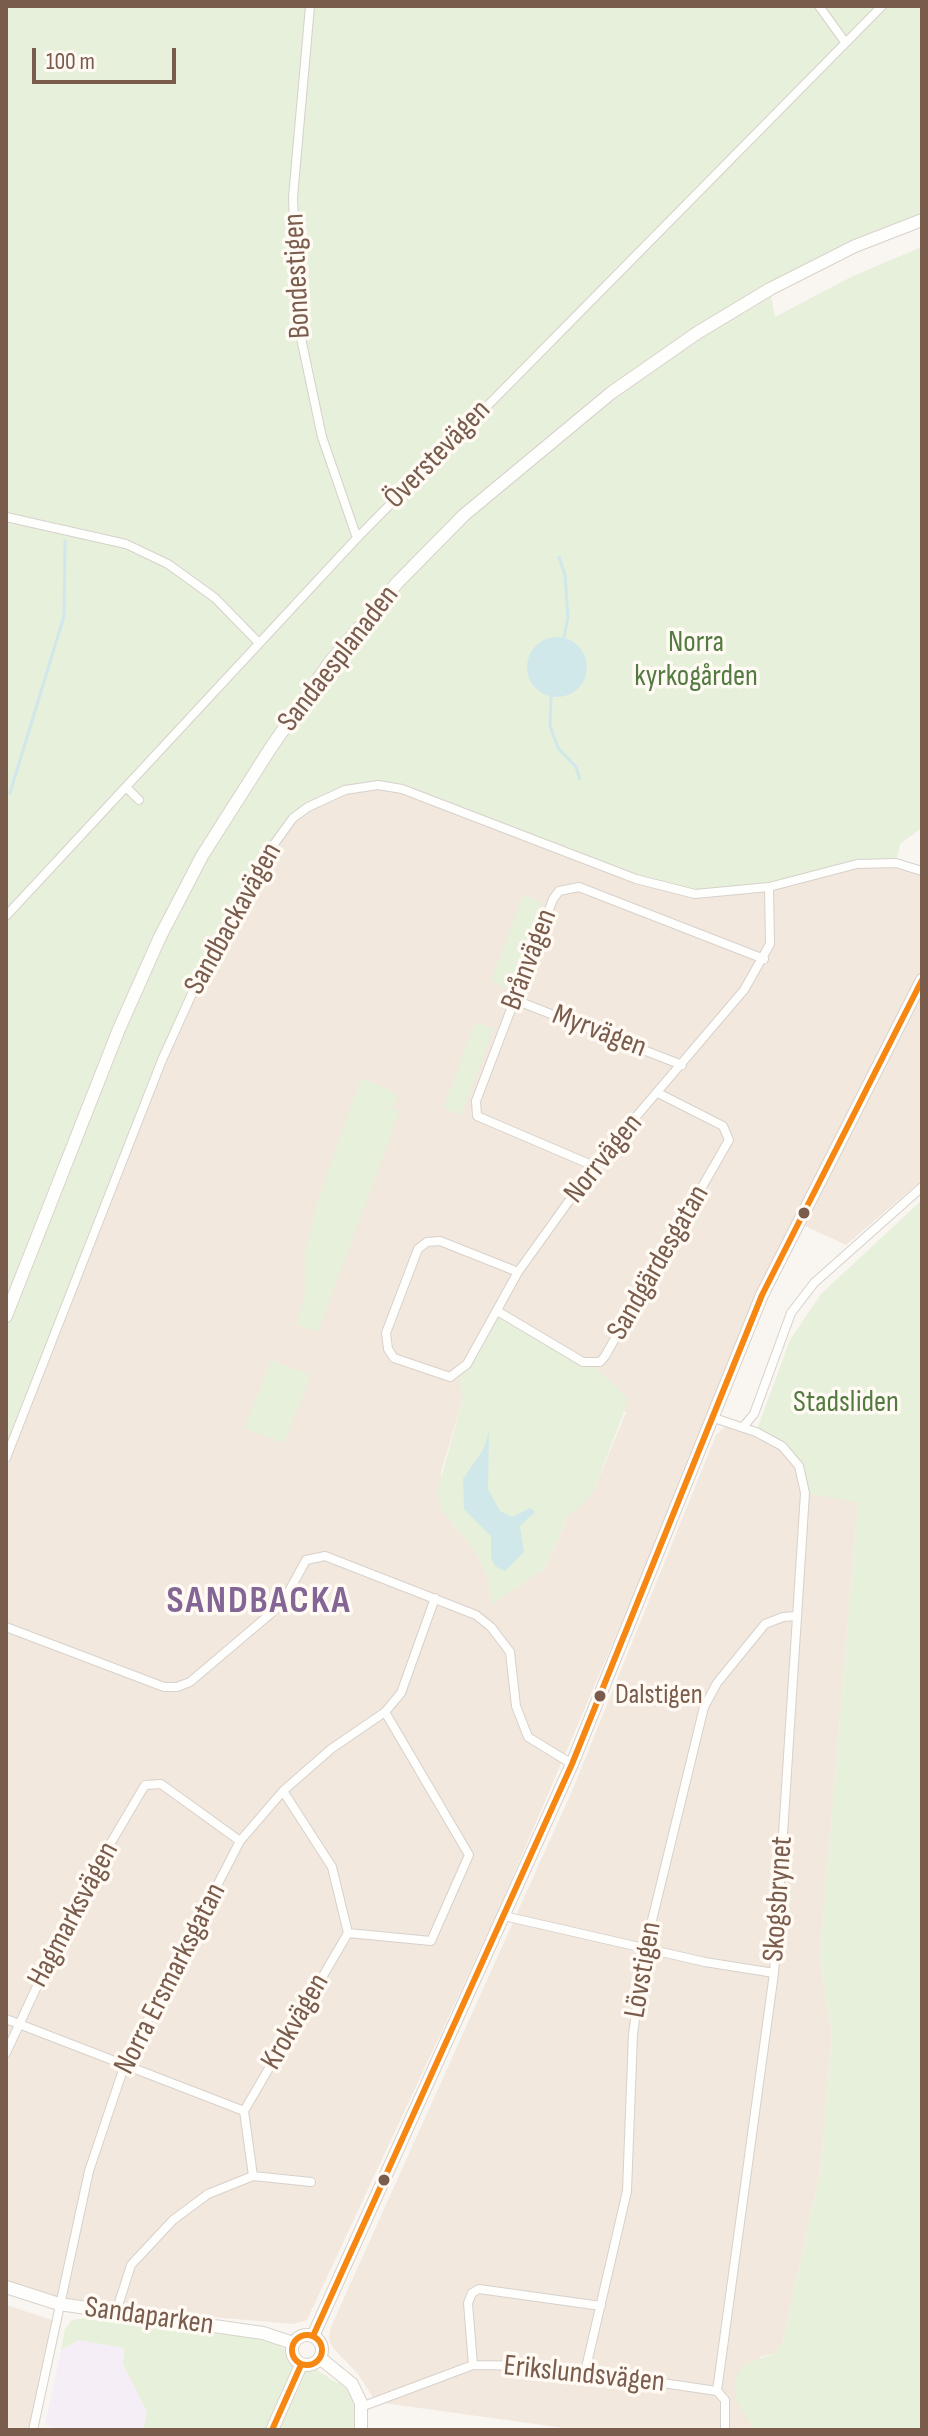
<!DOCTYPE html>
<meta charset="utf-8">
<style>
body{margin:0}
#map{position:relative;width:928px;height:2436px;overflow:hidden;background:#f9f5f0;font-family:"Sofia Sans Condensed",sans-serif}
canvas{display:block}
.frame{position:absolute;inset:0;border:8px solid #7a5c4d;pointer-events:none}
.scale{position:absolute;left:32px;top:48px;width:144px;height:36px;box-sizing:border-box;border:4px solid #7a5c4d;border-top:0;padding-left:10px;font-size:24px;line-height:28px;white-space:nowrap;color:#7a5c4d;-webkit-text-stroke:6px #fffaf3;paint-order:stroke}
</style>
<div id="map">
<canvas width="928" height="2436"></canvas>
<div class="frame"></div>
<div class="scale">100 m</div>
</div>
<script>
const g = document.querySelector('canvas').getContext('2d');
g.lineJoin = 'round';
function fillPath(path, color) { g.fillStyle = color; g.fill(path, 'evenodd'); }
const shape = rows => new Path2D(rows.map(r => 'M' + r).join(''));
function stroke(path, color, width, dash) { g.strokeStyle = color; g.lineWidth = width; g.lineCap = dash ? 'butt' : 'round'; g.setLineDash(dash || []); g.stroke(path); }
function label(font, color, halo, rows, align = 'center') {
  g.font = font + ' "Sofia Sans Condensed",sans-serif'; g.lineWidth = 7; g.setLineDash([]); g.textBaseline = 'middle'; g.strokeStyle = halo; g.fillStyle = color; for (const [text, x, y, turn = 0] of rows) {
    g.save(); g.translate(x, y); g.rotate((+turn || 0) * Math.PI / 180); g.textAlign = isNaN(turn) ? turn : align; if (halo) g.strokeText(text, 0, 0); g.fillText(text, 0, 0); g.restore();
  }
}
fillPath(shape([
 [378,785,857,864,896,863,922,871,922,1180,846,1245,799,1223,762,1295,497,1913,307,2320,294,2324,59,2304,6,2287,6,1458,162,1060,222,929,293,818,324,798],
 [463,1399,626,1412,594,1490,568,1516,545,1568,492,1604,488,1577,475,1551,442,1510,441,1472],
 [730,1422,792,1454,805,1493,858,1501,820,1957,832,2035,821,2168,783,2341,776,2353,760,2357,751,2425,754,2430,579,2430,376,2402,358,2374,332,2347,329,2339,331,2327,572,1791,716,1435],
 [6,2305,55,2321,33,2430,6,2430]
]), '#f2e8de');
fillPath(shape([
 [79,2340,124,2348,123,2364,147,2412,143,2430,62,2430,45,2425,61,2350]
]), '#f6eef6');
fillPath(shape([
 [6,6,922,6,922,220,770,289,775,317,853,276,922,247,922,828,900,844,896,863,857,864,731,894,667,890,402,789,378,785,345,790,293,818,256,869,162,1060,6,1458],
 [527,896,542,902,509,989,493,982,492,978,522,898],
 [479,1023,494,1029,461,1116,446,1109,444,1105,474,1025],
 [361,1078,393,1091,398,1097,392,1108,400,1111,318,1332,296,1324,306,1294,306,1249,316,1205],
 [922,1200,922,2430,754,2430,736,2400,735,2378,745,2364,776,2353,783,2341,821,2168,832,2035,820,1957,858,1502,805,1493,792,1454,756,1432,790,1340,821,1294],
 [499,1312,592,1364,629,1399,594,1490,583,1505,568,1516,545,1568,492,1605,488,1577,475,1551,442,1510,437,1492,463,1399,458,1374],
 [271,1360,311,1375,284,1443,244,1428],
 [85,2318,256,2338,278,2345,337,2383,352,2384,361,2430,143,2430,147,2412,123,2364,124,2348,79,2340,61,2350,65,2329,72,2320]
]), '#e7f0db');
fillPath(shape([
 '527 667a30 30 0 1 1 60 0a30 30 0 1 1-60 0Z',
 [489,1432,488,1489,500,1511,512,1517,530,1508,535,1512,520,1526,524,1552,505,1571,495,1566,491,1557,491,1536,464,1509,463,1479,483,1450]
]), '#d0e8ea');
stroke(shape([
 [559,557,565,575,568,617,564,637],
 [551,696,550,726,558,748,576,767,580,779],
 [10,793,64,616,65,541],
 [6,810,7,806]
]), '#d0e8ea', 3);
const street = shape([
 [310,6,293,197,298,324,322,437,357,538],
 [819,6,845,42],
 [6,517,126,544,168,564,215,598,259,643],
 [126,787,139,800],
 [6,916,357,538,882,6],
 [515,1000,682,1065],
 [594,1166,477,1116,476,1101,553,899,559,891,579,887,764,959],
 [518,1272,440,1241,427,1242,418,1249,386,1333,388,1349,394,1358,450,1377,467,1364,518,1272,594,1166,744,990,770,944,769,887],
 [499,1312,583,1362,600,1362,605,1356,729,1140,723,1126,658,1093],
 [711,1417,756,1432,782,1446,799,1466,805,1493,774,1973,717,2391,725,2400,725,2430],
 [743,1427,754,1414,791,1313,814,1283,922,1187],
 [6,1458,162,1060,209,956,256,869,293,818,308,807,345,790,378,785,402,789,636,879,695,894,769,887,857,864,896,863,922,871],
 [6,1627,164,1687,177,1687,190,1682,282,1604,306,1560,325,1556,476,1615,491,1627,510,1652,516,1706,528,1737,572,1764],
 [283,1791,332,1867,348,1933],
 [504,1916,705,1962,774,1973],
 [348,1933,431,1941,469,1855,385,1712],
 [6,2019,244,2111,253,2176],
 [6,2053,76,1902,145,1785,161,1784,240,1841],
 [244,2111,348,1933],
 [116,2312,131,2265,173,2220,208,2194,253,2176,311,2182],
 [473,2365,468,2303,472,2293,479,2289,601,2306],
 [585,2372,627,2191,633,2034,645,1949,704,1707,717,1683,765,1624,783,1617,797,1616],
 [361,2407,473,2365,545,2366,717,2391],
 [33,2430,89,2171,125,2064,240,1841,283,1791,331,1749,385,1712,401,1693,435,1598]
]);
const secondary = shape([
 [6,1316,119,1029,160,937,202,856,270,749,330,662,398,582,464,515,611,393,697,333,770,289,855,246,922,220],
 [6,2287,59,2304,263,2333,293,2343],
 '292 2350a15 15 0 1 1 30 0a15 15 0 1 1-30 0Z',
 [313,2336,572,1764,762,1295,922,980],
 [320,2358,352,2384,361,2403,361,2430],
 [272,2430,301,2365]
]);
stroke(street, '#d7d1cb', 10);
stroke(secondary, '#d9d2cb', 14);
stroke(street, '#fefefd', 8);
stroke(secondary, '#fefefd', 12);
stroke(shape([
 '292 2350a15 15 0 1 1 30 0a15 15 0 1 1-30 0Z',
 [313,2336,572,1764,762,1295,922,980],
 [272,2430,301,2365]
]), '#f68712', 6);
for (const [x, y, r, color] of [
 [804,1213,7,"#7a5c4d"],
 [600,1696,7,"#7a5c4d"],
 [384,2180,7,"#7a5c4d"]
]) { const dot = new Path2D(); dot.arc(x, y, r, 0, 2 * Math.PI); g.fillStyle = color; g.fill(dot); stroke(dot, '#fffaf3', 3); }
label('28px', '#7a5c4d', '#fffaf3', [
 ["Dalstigen",615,1696]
], 'left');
label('30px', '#7a5c4d', '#fffaf3', [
 ["Bondestigen",298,276,-93],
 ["Överstevägen",438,455,-46],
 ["Sandaesplanaden",339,659,-52],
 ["Sandbackavägen",234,919,-61],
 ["Brånvägen",530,960,-69],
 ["Myrvägen",599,1032,21],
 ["Norrvägen",604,1159,-51],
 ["Sandgärdesgatan",659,1263,-60],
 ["Skogsbrynet",779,1899,-86],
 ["Hagmarksvägen",74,1915,-62],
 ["Lövstigen",644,1970,-80],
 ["Norra Ersmarksgatan",171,1979,-63],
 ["Krokvägen",296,2022,-60],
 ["Sandaparken",149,2317,8],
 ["Erikslundsvägen",584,2375,6]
]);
label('30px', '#537a41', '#fffaf3', [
 ["Norra",696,643],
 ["kyrkogården",696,677],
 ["Stadsliden",846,1403]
]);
g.letterSpacing = '2px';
label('bold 38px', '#846695', '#fffaf3', [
 ["SANDBACKA",259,1602]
]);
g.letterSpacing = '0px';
</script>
